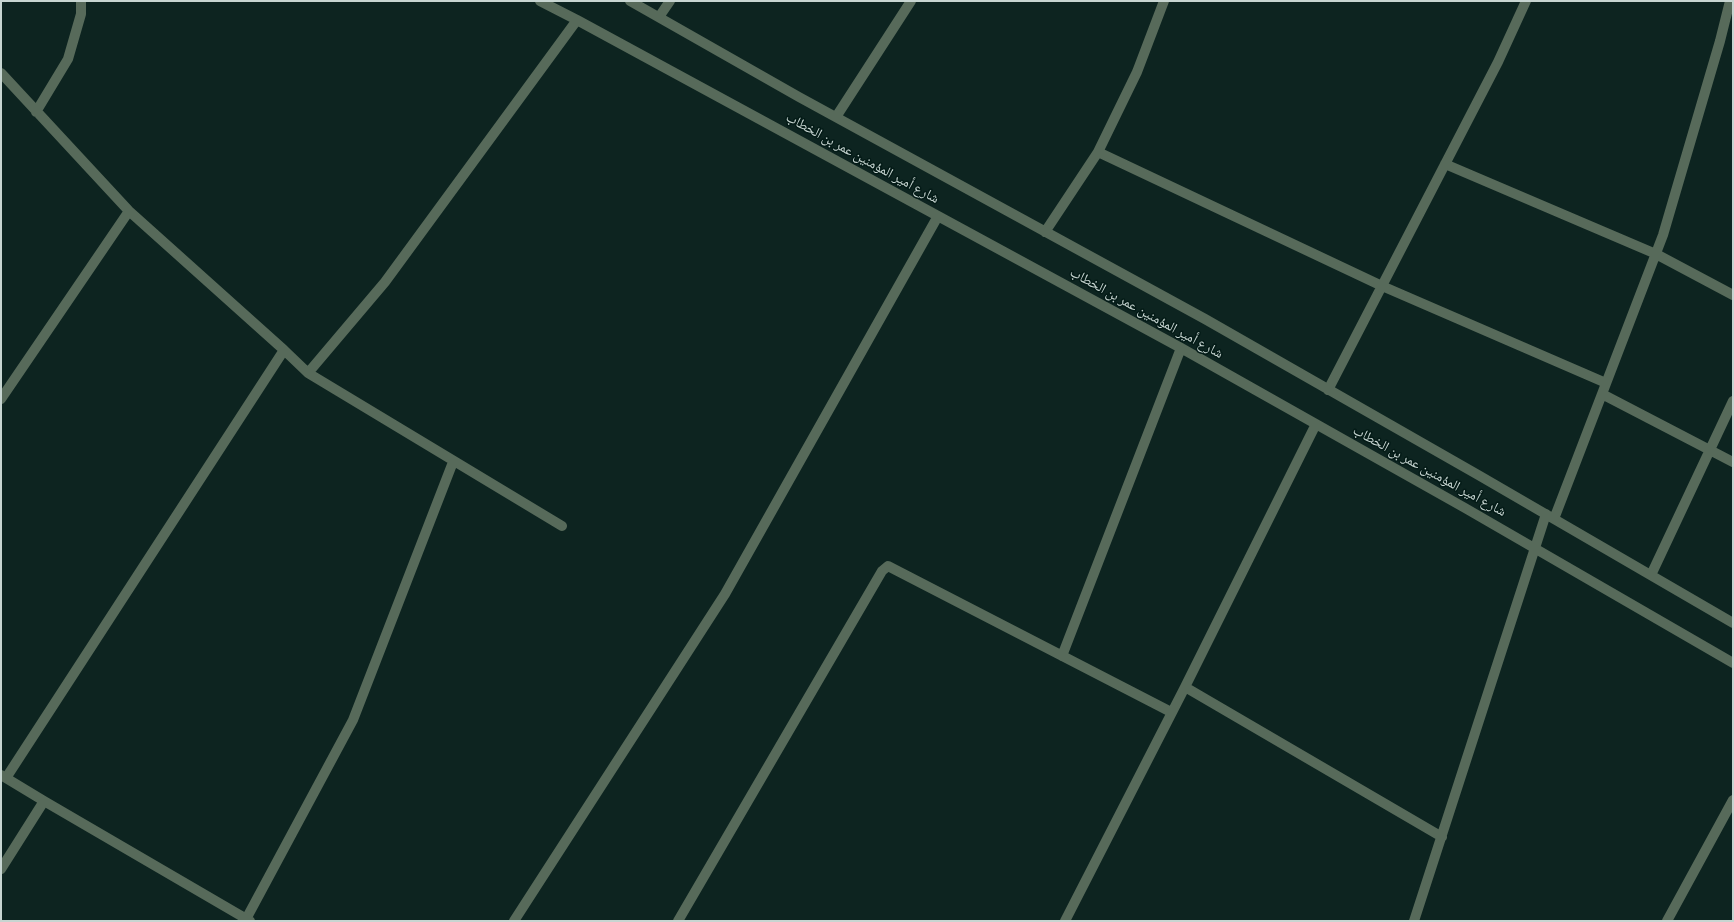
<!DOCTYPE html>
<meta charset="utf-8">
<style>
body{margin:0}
#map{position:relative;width:1734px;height:922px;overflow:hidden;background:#0d2420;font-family:"Source Sans 3",sans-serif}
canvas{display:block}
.frame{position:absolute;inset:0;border:2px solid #c7d5d1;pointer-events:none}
</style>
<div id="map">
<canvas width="1734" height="922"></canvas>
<div class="frame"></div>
</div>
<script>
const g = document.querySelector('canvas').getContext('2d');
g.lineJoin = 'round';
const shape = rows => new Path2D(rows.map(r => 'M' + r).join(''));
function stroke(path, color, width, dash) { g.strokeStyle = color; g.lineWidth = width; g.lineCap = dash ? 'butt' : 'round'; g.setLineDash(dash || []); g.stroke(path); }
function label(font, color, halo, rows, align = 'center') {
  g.font = font + ' "Source Sans 3","Noto Naskh Arabic",sans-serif'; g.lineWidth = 3; g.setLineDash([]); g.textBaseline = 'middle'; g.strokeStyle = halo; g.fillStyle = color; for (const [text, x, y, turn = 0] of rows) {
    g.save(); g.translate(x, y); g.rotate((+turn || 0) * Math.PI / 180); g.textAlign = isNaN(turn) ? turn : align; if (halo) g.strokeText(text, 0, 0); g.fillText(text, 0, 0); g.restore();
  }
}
stroke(shape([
 [540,1,577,20,1181,348,1465,508,1733,663],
 [630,1,799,97,1205,319,1480,476,1733,623],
 [659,17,670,1],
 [1,73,129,211,284,350,6,778],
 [36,112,68,59,81,14,81,1],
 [836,117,911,1],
 [1098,152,1382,286,1606,383],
 [1445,164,1656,254,1733,295],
 [1045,232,1098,152,1137,72,1164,1],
 [284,350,308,373,562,526],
 [308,373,385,282,577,20],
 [1328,390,1498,62,1526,1],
 [1602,394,1733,462],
 [1,399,129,211],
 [1554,519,1663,235,1720,41,1730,1],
 [1651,575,1733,401],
 [1062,656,1181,348],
 [1185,687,1442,837],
 [1,775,44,801,250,921],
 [1,869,44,801],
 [245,921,353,720,453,462],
 [514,921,725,594,938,216],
 [678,921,882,571,888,566,1171,712],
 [1065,921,1185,687,1316,424],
 [1414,921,1546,514],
 [1667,921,1733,800]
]), '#576a5a', 10);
label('14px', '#c7d5d1', '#041b17', [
 ["شارع أمير المؤمنين عمر بن الخطاب",862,159,29],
 ["شارع أمير المؤمنين عمر بن الخطاب",1146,314,29],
 ["شارع أمير المؤمنين عمر بن الخطاب",1429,472,29]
]);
</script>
